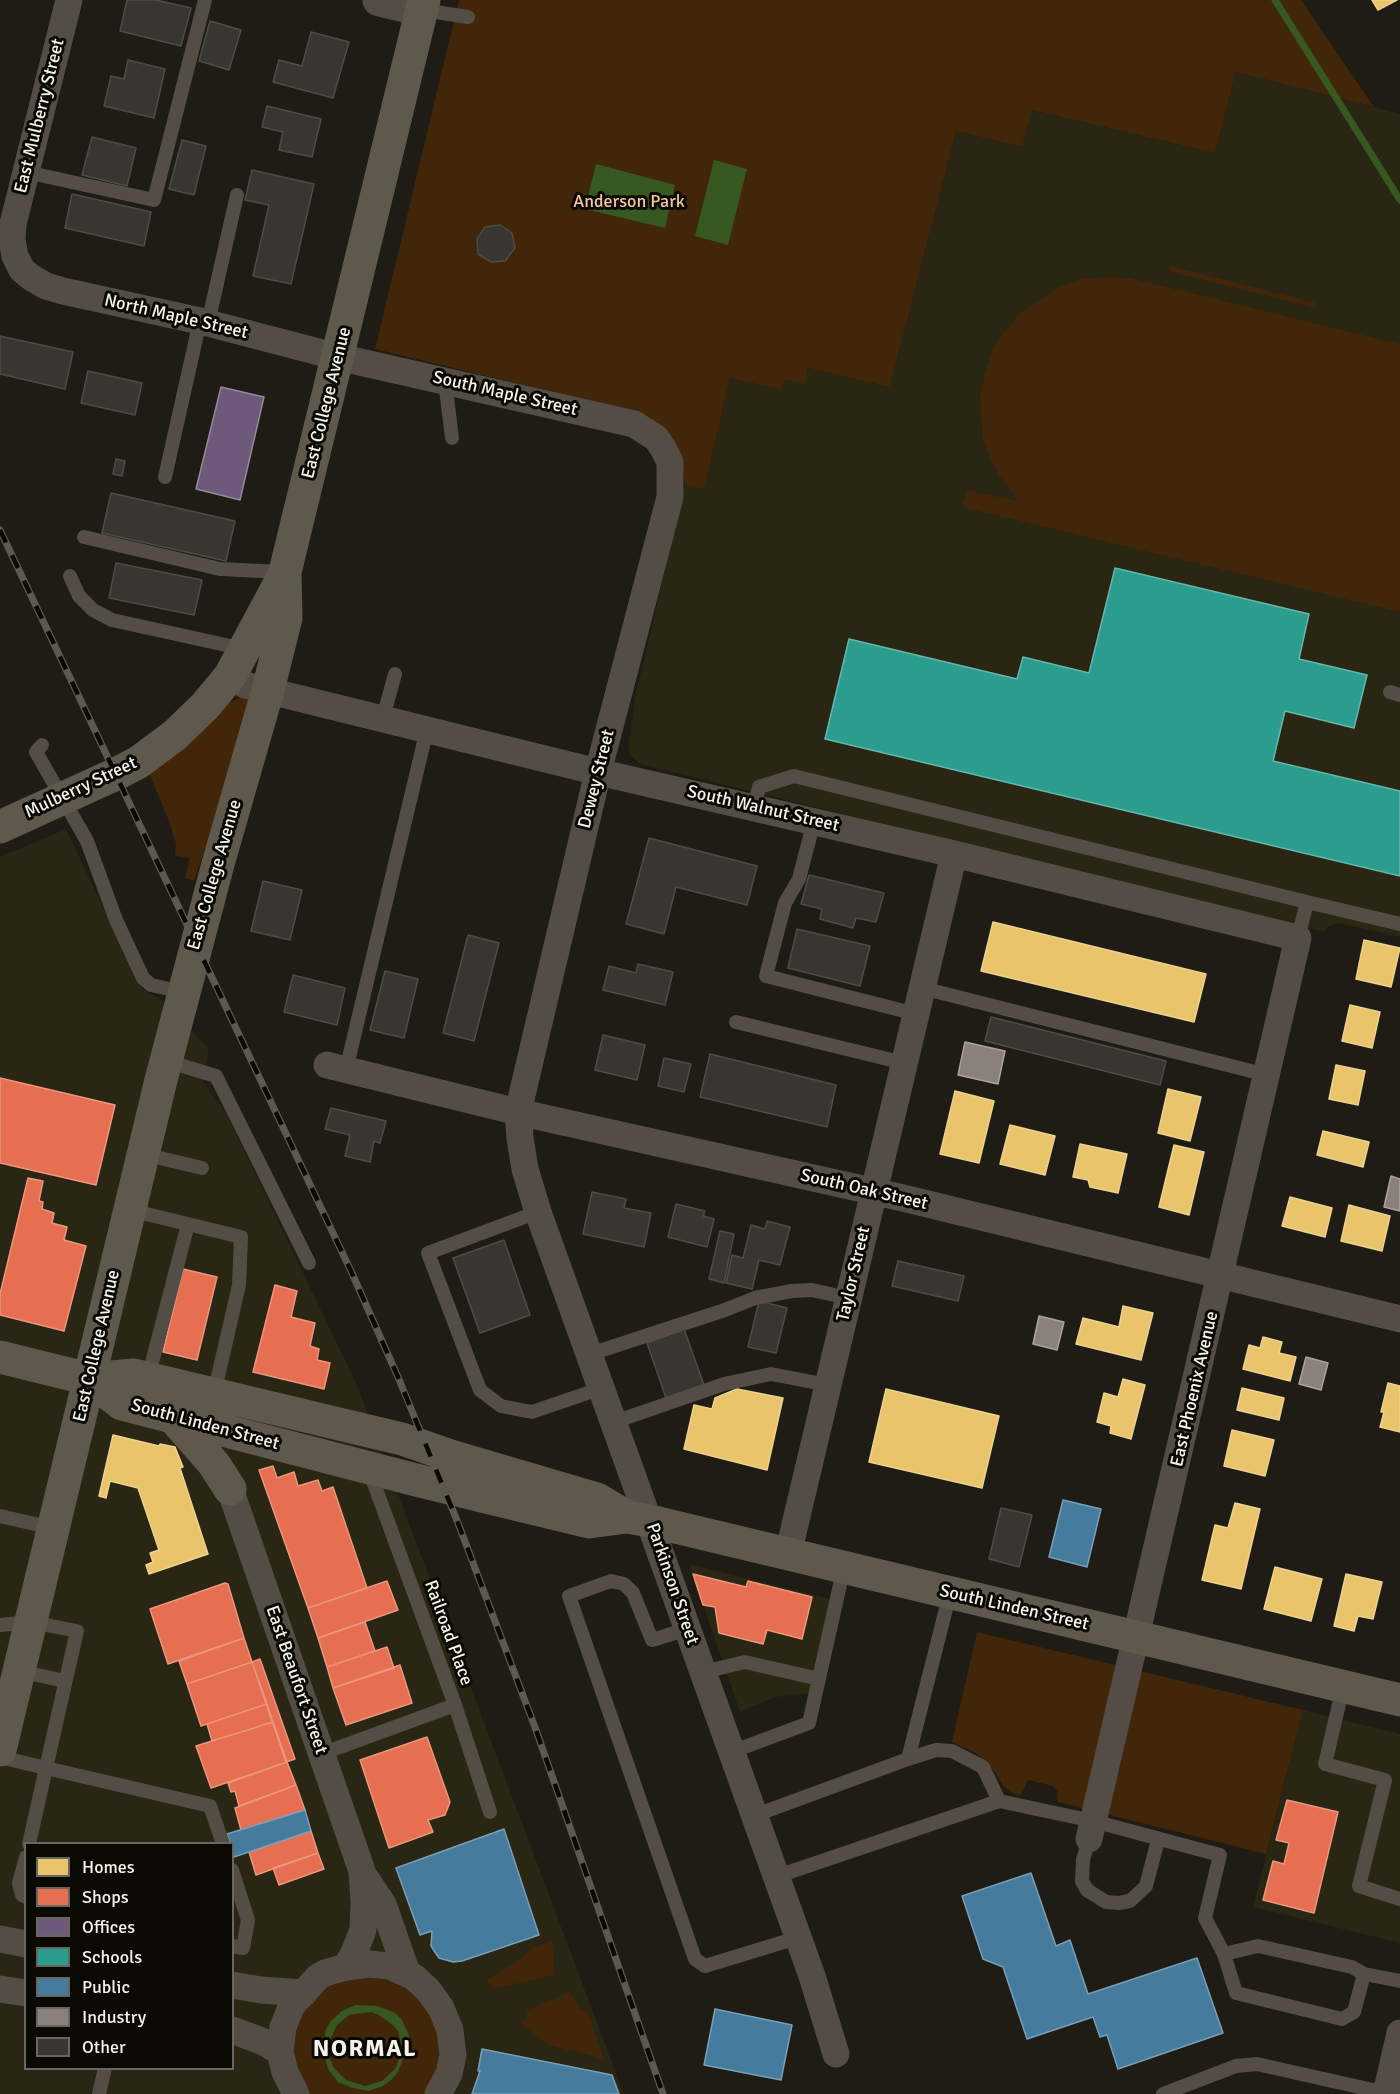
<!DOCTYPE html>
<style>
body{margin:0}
#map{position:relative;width:1400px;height:2094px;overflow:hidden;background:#1e1c15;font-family:Signika,sans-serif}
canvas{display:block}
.legend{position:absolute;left:24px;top:1842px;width:210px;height:228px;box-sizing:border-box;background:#0a0904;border:2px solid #686660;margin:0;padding:8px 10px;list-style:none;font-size:18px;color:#f4f2e9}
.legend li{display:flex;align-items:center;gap:12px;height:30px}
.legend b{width:30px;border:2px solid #686660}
</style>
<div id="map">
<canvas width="1400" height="2094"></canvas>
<ul class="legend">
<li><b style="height:16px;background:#e9c46a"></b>Homes</li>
<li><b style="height:16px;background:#e76f51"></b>Shops</li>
<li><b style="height:16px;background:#6d597a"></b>Offices</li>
<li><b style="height:16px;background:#2a9d8f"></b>Schools</li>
<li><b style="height:16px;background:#457b9d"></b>Public</li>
<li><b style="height:16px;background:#8a817c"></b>Industry</li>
<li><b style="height:16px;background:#373631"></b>Other</li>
</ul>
</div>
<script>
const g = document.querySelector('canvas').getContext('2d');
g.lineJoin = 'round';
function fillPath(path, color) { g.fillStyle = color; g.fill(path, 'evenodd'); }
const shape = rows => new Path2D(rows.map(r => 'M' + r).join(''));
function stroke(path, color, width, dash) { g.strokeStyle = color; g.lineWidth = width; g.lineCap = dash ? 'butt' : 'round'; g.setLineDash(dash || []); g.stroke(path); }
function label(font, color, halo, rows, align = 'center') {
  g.font = font + ' Signika,sans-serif'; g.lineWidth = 6; g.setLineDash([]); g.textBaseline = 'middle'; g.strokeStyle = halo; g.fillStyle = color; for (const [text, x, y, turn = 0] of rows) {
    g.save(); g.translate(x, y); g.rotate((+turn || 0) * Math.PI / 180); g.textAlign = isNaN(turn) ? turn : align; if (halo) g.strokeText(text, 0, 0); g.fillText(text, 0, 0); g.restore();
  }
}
fillPath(shape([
 [1236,72,1400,114,1400,937,1338,923,1329,926,1324,932,640,764,631,756,629,744,635,698,685,485,704,488,730,378,782,390,785,379,808,368,890,387,956,131,1021,147,1031,110,1215,153],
 [66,829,142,989,162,1000,209,1049,203,1082,226,1113,357,1385,624,2094,0,2094,0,857],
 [26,1844,232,1844,232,2068,26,2068],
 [689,1564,834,1600,812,1693,775,1697,740,1712],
 [1303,1710,1400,1734,1400,1943,1253,1907]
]), '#292613');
fillPath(shape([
 [459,0,1301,0,1374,107,1236,72,1215,153,1032,110,1022,147,956,131,890,387,808,368,805,384,785,379,782,390,730,378,704,489,685,485,683,470,635,412,375,349],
 [1170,266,1316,303,1315,308,1168,271],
 [1106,277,1129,278,1400,344,1400,612,962,507,967,490,1018,501,998,474,990,457,983,438,981,417,980,396,985,374,992,352,1003,334,1021,312,1061,286,1083,279],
 [246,695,251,697,230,772,194,881,185,878,190,858,175,856,176,844,169,821,149,773,226,704],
 [977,1632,1303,1710,1266,1854,1058,1802,1057,1790,1053,1786,1028,1780,1022,1793,1019,1795,1014,1794,1004,1787,995,1772,978,1754,952,1742],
 [552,1941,555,1975,493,1989,486,1980,518,1961,532,1948],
 [370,1977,403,1985,414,1993,432,2016,439,2038,439,2064,425,2094,308,2094,293,2055,295,2034,302,2015,314,1999,330,1986,349,1979],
 [570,1992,581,2010,587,2011,604,2059,549,2045,539,2039,522,2022,526,2019,527,2010]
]), '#412609');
fillPath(shape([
 [714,160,747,169,728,245,695,236],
 [596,164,675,185,665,228,585,209],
 [355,2005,378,2006,395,2013,402,2020,410,2038,411,2046,402,2047,398,2031,393,2025,379,2015,371,2012,349,2015,337,2025,329,2042,329,2055,333,2067,346,2080,365,2086,382,2081,395,2069,401,2055,404,2056,398,2072,391,2080,383,2086,368,2091,353,2088,338,2082,328,2069,323,2050,326,2029,331,2021,342,2011]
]), '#375921');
const homes = shape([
 [1372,0,1397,0,1378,10,1372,0],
 [993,922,1206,974,1194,1022,981,971,993,922],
 [1364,940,1400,948,1391,987,1356,979,1364,940],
 [1350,1005,1380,1012,1372,1048,1342,1041,1350,1005],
 [1336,1065,1365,1071,1358,1105,1329,1099,1336,1065],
 [1168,1089,1201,1097,1190,1141,1158,1133,1168,1089],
 [955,1091,994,1101,979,1163,940,1154,955,1091],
 [1010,1125,1055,1136,1045,1175,1000,1164,1010,1125],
 [1323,1131,1369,1142,1363,1167,1317,1155,1323,1131],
 [1080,1144,1127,1154,1118,1193,1090,1187,1088,1180,1073,1177,1080,1144],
 [1174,1145,1204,1152,1189,1215,1159,1207,1174,1145],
 [1290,1197,1332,1208,1325,1237,1282,1226,1290,1197],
 [1349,1205,1390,1216,1382,1251,1341,1241,1349,1205],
 [1123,1306,1153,1313,1141,1360,1076,1344,1083,1318,1119,1327,1123,1306],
 [1263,1337,1282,1342,1279,1353,1296,1357,1290,1381,1243,1369,1249,1345,1260,1348,1263,1337],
 [1123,1379,1145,1385,1131,1439,1110,1433,1111,1426,1097,1422,1104,1393,1118,1397,1123,1379],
 [1388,1383,1400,1386,1400,1432,1380,1427,1384,1412,1381,1412,1388,1383],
 [1242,1388,1284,1398,1279,1420,1237,1410,1242,1388],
 [737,1389,783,1398,767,1470,684,1449,694,1405,712,1409,715,1398,737,1389],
 [886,1389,999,1416,982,1488,869,1462,886,1389],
 [1232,1430,1274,1440,1265,1476,1224,1466,1232,1430],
 [113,1435,159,1446,160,1444,175,1447,183,1467,180,1468,208,1554,149,1574,146,1565,153,1562,150,1553,159,1550,138,1488,110,1481,106,1498,99,1496,113,1435],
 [1235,1503,1260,1509,1241,1589,1202,1580,1215,1525,1228,1528,1235,1503],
 [1275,1567,1322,1579,1311,1621,1264,1609,1275,1567],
 [1346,1574,1382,1582,1373,1619,1358,1616,1354,1631,1334,1626,1346,1574]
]);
fillPath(homes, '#e9c46a');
stroke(homes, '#ecd290', 1.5);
const shops = shape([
 [0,1078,115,1105,96,1185,0,1163,0,1078],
 [28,1178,43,1181,39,1201,43,1202,42,1209,54,1213,52,1223,67,1227,64,1240,86,1246,64,1331,0,1315,0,1294,28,1178],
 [183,1269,217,1277,197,1360,163,1352,183,1269],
 [275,1285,297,1291,291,1317,315,1323,310,1346,319,1349,317,1360,330,1363,324,1389,253,1372,275,1285],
 [273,1466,277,1478,294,1472,298,1486,318,1480,322,1491,333,1487,367,1588,308,1608,259,1470,273,1466],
 [693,1574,746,1587,748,1581,812,1597,802,1639,767,1630,763,1644,719,1633,715,1607,703,1605,693,1574],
 [387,1581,398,1610,318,1638,308,1608,387,1581],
 [225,1583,228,1584,244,1638,168,1664,150,1609,225,1583],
 [365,1622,375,1651,327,1667,318,1638,365,1622],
 [244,1638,252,1662,187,1684,179,1661,244,1638],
 [387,1647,394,1668,333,1688,327,1667,387,1647],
 [260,1659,295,1759,286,1762,252,1662,260,1659],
 [252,1662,267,1704,201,1726,187,1684,252,1662],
 [400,1665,412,1703,346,1725,333,1688,400,1665],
 [267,1704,273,1722,212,1741,207,1724,267,1704],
 [273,1722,287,1762,211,1788,196,1746,273,1722],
 [427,1737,450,1802,445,1815,428,1820,433,1832,389,1848,360,1760,427,1737],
 [287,1762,296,1785,239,1806,235,1791,231,1792,228,1783,287,1762],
 [296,1785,305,1810,241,1830,235,1808,296,1785],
 [1287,1800,1338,1812,1314,1913,1263,1900,1273,1861,1284,1864,1289,1843,1276,1840,1287,1800],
 [311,1831,318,1853,256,1875,249,1852,311,1831],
 [318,1853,324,1869,279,1885,273,1868,318,1853]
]);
fillPath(shops, '#e76f51');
stroke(shops, '#eb967f', 1.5);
const offices = shape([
 [221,387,264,397,240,500,196,489,221,387]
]);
fillPath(offices, '#6d597a');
stroke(offices, '#96879b', 1.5);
const schools = shape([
 [1115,568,1309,614,1299,659,1367,675,1354,728,1285,711,1273,761,1400,791,1400,876,825,739,849,639,1017,679,1023,657,1089,673,1115,568]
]);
fillPath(schools, '#2a9d8f');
stroke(schools, '#67b6aa', 1.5);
const public = shape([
 [1063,1500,1101,1509,1087,1567,1049,1557,1063,1500],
 [305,1810,311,1831,234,1857,232,1844,230,1844,227,1834,305,1810],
 [504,1829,539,1935,462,1961,453,1962,439,1958,431,1946,432,1931,420,1935,396,1868,504,1829],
 [1031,1873,1056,1946,1070,1940,1088,1994,1197,1958,1223,2033,1118,2069,1107,2035,1100,2037,1093,2017,1027,2039,1003,1967,983,1959,962,1896,1031,1873],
 [715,2009,792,2025,781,2080,704,2065,715,2009],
 [482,2049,612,2075,619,2094,472,2094,480,2071,478,2071,482,2049]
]);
fillPath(public, '#457b9d');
stroke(public, '#7a9fb4', 1.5);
const industry = shape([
 [965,1042,1005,1051,998,1084,958,1075,965,1042],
 [1391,1176,1400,1179,1400,1211,1384,1207,1391,1176],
 [1039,1316,1064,1322,1057,1350,1033,1344,1039,1316],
 [1306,1357,1328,1363,1321,1390,1299,1384,1306,1357]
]);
fillPath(industry, '#8a817c');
stroke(industry, '#aaa39d', 1.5);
stroke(shape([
 [1275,0,1400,200]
]), '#375921', 7);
const building = shape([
 [127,0,156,0,191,8,181,46,120,31,127,0],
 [210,21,241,30,229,70,199,61,210,21],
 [311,32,349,42,333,98,273,82,279,60,302,66,311,32],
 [128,60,165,69,154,118,104,106,111,76,124,79,128,60],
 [267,106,321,119,312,157,279,150,283,132,262,127,267,106],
 [92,137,136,148,127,186,82,175,92,137],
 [182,140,206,146,194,195,169,189,182,140],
 [252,170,314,184,291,284,253,276,269,205,245,200,252,170],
 [72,194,151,212,144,246,65,228,72,194],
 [500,225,512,233,515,248,505,261,491,262,478,254,477,239,485,227,500,225],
 [0,336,73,352,65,389,0,374,0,336],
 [88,371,142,383,135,415,81,403,88,371],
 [116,459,125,461,122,476,113,474,116,459],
 [111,493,235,521,226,561,102,533,111,493],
 [116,563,202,580,194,615,109,598,116,563],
 [649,838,757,866,747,905,676,887,664,934,626,924,649,838],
 [809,875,884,893,876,922,856,918,853,928,820,919,822,909,801,904,809,875],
 [263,881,302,890,290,940,251,931,263,881],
 [797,929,870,946,860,986,788,968,797,929],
 [468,935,499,943,474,1041,443,1033,468,935],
 [638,964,673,972,665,1005,603,990,609,966,636,973,638,964],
 [385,971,418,979,404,1038,370,1030,385,971],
 [293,975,345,988,337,1025,284,1012,293,975],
 [991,1017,1166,1061,1160,1085,985,1041,991,1017],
 [603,1035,645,1045,637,1080,595,1070,603,1035],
 [710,1054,836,1085,827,1127,700,1097,710,1054],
 [664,1058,691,1064,684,1092,658,1086,664,1058],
 [331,1108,386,1121,380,1143,374,1141,370,1162,345,1156,350,1135,325,1129,331,1108],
 [592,1192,626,1199,624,1208,651,1213,644,1247,583,1234,592,1192],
 [676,1204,705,1211,703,1216,714,1219,707,1247,668,1237,676,1204],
 [767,1221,790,1227,780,1265,759,1260,752,1289,726,1283,732,1255,743,1258,751,1225,765,1229,767,1221],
 [720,1231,734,1234,724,1283,709,1279,720,1231],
 [504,1240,530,1315,480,1333,453,1258,504,1240],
 [898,1261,964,1276,958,1301,892,1286,898,1261],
 [759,1301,787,1308,776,1353,748,1347,759,1301],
 [684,1329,704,1385,666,1398,647,1343,684,1329],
 [1001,1508,1032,1515,1019,1567,989,1559,1001,1508]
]);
fillPath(building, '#373631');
stroke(building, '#4d4c46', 1.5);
stroke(shape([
 [422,10,468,17],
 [26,172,154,200,205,0],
 [208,323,237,195],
 [445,381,452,438],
 [165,477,200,321],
 [84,537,220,569,283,572],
 [70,576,79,596,93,610,112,620,244,649],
 [1390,692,1400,695],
 [383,718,395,674],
 [42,745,36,752,87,841,116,920,143,978,151,985,183,992],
 [754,807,759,787,794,776,1307,902],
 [814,821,799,879,785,903,766,976,916,1014],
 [1298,938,1307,902,1400,924],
 [922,988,1267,1075],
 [736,1022,904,1063],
 [166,1061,216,1076,309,1263],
 [346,1070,427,729],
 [143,1154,202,1168],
 [130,1210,241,1237,239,1285,214,1394],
 [538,1212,428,1253,480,1390,501,1406,532,1412,602,1388],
 [590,1354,725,1310,755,1298,792,1291,812,1290,848,1298],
 [148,1378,188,1224],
 [614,1422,724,1384,771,1374,828,1385],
 [369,1470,455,1705,490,1812],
 [0,1516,53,1528],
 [0,1625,31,1622,77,1631,46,1768,210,1806,223,1844],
 [688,1629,652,1640,633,1593,624,1584,611,1581,569,1596,695,1959,705,1966,797,1938],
 [19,1671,65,1681],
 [703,1672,745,1662,819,1679],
 [1343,1687,1325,1764,1385,1780,1359,1886,1400,1899],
 [731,1752,809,1723,844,1567],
 [321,1754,455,1705],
 [0,1757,46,1768,29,1844],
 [908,1759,936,1750,952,1751,983,1767,999,1801],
 [753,1816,908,1759,950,1593],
 [1089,1839,1083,1860,1082,1881,1087,1890,1106,1902,1119,1903,1130,1901,1146,1886,1158,1840],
 [26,1857,19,1883,22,1895,26,1897],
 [232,1870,248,1920,243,1948,232,1946],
 [775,1877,999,1801,1093,1821,1220,1855,1205,1918,1224,1954,1236,1993,1342,2019,1354,2012,1364,1974],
 [1224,1954,1258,1946,1352,1967,1364,1974,1400,1981],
 [99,2094,105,2068],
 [1163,2094,1236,2066,1257,2064,1386,2093]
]), '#534d45', 14);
stroke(shape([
 [69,0,13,224,12,240,15,256,22,270,32,278,46,286,63,291,200,321,338,357,634,424,656,438,663,448,670,462,670,497,598,772,518,1112,520,1138,525,1169,538,1212,812,1976,836,2054],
 [230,676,245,685,598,772,954,854,1298,938,1089,1839],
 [327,1065,518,1112,903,1198,1400,1319],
 [230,1489,362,1871,364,1903,363,1930,354,1953,346,1967],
 [788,1554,954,854],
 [364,1876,383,1904,407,1973],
 [0,1939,26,1944],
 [232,1985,261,1990,304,1993],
 [0,1989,26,1993],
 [232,2030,264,2042,280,2052],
 [296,2094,285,2072,280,2052,283,2027,292,2005,318,1977,325,1973,346,1967,369,1964,389,1966,414,1977,428,1990,441,2008,450,2030,453,2055,449,2074,438,2094],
 [1386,2094,1400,2033]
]), '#534d45', 27);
stroke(shape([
 [379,0,422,10]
]), '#534d45', 33);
stroke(shape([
 [0,827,116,774,139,762,175,735,205,706,230,676,283,577],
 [0,1357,89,1379,134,1375,402,1439,451,1456,597,1499,627,1517],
 [89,1379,122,1404,420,1481,589,1522,627,1517,650,1521,1400,1700],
 [172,1416,214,1464,230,1489],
 [0,1750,161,1080,218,864,268,690,286,618,285,572,424,0]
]), '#5f584d', 33);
const rail = shape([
 [0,530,351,1271,398,1377,458,1523,536,1730,663,2094]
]);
stroke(rail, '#5d5951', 7);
stroke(rail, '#0a0904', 4.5, [14]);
label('18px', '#f4f2e9', '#0a0904', [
 ["East Mulberry Street",40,116,-76],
 ["North Maple Street",176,317,13],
 ["South Maple Street",505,394,13],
 ["East College Avenue",327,403,-76],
 ["Dewey Street",597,779,-76],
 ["Mulberry Street",81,788,-25],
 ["South Walnut Street",763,809,13],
 ["East College Avenue",215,875,-74],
 ["South Oak Street",864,1190,13],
 ["Taylor Street",854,1274,-77],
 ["East College Avenue",97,1346,-77],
 ["East Phoenix Avenue",1195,1389,-77],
 ["South Linden Street",205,1425,15],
 ["Parkinson Street",672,1584,71],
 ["South Linden Street",1014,1608,13],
 ["Railroad Place",448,1633,70],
 ["East Beaufort Street",296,1680,71]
]);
label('18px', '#f6c69c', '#0a0904', [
 ["Anderson Park",629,202]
]);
g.letterSpacing = '1.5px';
label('bold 24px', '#f4f2e9', '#0a0904', [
 ["NORMAL",365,2050]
]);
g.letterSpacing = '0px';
</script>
